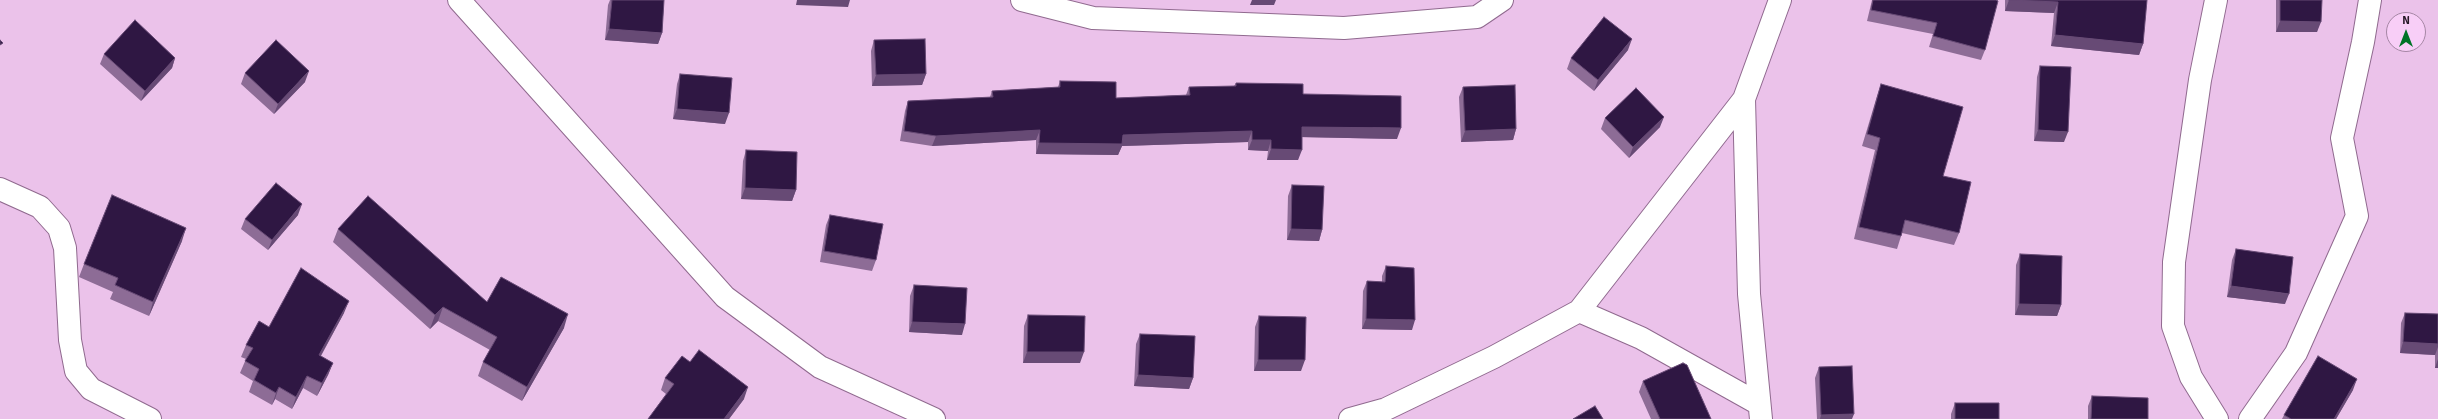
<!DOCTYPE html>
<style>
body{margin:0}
#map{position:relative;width:2438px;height:419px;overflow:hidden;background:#ebc2ea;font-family:Signika,sans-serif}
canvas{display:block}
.north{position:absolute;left:2386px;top:12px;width:40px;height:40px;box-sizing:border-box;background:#f8cef7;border:1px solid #a586a4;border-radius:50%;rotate:0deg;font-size:11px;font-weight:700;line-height:16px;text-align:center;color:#281928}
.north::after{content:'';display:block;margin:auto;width:14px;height:18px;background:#007327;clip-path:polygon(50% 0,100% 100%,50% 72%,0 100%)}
</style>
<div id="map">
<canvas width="2438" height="419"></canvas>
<div class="north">N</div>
</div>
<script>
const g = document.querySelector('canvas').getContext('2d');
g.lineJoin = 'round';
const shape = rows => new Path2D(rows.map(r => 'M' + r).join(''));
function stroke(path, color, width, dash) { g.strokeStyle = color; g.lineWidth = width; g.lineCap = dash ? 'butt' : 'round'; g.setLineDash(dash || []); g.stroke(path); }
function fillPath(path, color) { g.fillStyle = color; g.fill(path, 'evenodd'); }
const minor = shape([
 [459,0,725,297,820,367,934,419],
 [1022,0,1093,18,1344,28,1477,17,1502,0],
 [2216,0,2200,80,2174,262,2173,326,2191,377,2217,419],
 [1744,99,1749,294,1761,419],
 [0,189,40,207,59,228,65,248,70,340,76,371,91,389,150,419],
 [1579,311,1641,338,1759,404],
 [1350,419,1386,409,1494,357,1579,311,1744,99,1780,0],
 [2250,419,2296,353,2357,216,2342,138,2363,42,2370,0]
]);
stroke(minor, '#906a8f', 24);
stroke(minor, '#fff', 22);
fillPath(shape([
 [610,0,664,0,662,33,658,44,605,40,608,5],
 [1872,0,1996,0,1985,50,1981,60,1929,47,1933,34,1867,21],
 [2005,0,2147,0,2143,44,2139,55,2051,46,2054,13,2005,11],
 [2276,0,2322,0,2317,32,2276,32],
 [874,40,926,74,922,85,872,86,871,51],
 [1628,50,1594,91,1567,69,1571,58],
 [104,54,175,58,172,68,141,101,100,64],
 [2040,66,2064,142,2034,141,2037,77],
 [245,73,305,82,274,114,241,84],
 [680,74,725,124,673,119,677,84],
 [1060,81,1116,98,1186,95,1189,87,1234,86,1236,83,1303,94,1397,139,1302,137,1298,160,1267,160,1268,151,1248,150,1248,142,1122,146,1118,155,1036,154,1036,140,932,146,900,141,905,111,908,101,990,97,992,91,1058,87],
 [1881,84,1943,176,1959,233,1954,245,1902,233,1897,249,1854,239,1875,150,1862,146,1877,96],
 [1463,87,1516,129,1513,140,1461,142,1459,97],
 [1605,118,1660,127,1629,158,1601,129],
 [746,150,796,190,792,201,741,199,743,161],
 [1292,185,1322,230,1319,241,1287,240,1288,196],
 [298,215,268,250,241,229,245,219],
 [830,215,876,260,872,271,820,262,826,225],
 [338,229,487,302,564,328,522,401,478,376,483,362,490,350,438,321,430,329,333,242],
 [182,241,149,316,110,299,113,292,79,277,84,264],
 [2236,249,2285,304,2227,297,2232,260],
 [2020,254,2061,305,2057,316,2015,315,2016,265],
 [1386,266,1412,330,1362,329,1363,291,1367,281,1382,282,1382,276],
 [914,285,962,335,909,332,910,296],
 [344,313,321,356,333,363,328,375,317,396,303,388,292,409,275,399,272,405,249,392,253,381,240,373,246,359,241,357,246,345,269,327],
 [2405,313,2438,314,2438,368,2435,368,2435,355,2400,353,2401,323],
 [1028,315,1080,363,1023,363,1024,326],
 [1259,316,1301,371,1254,371,1255,327],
 [1140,334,1193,378,1189,389,1134,386,1136,344],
 [690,362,744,399,729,419,648,419,666,394,661,390,665,378],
 [1819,367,1852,419,1817,419,1815,378],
 [1643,381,1711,419,1651,419,1639,392],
 [2353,390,2336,419,2282,419,2284,415],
 [2092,396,2148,419,2088,419,2088,406],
 [1955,403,1999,419,1951,419,1951,414]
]), '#8d6c96');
fillPath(shape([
 [797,0,850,0,848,7,796,5],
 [1252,0,1276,0,1274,5,1250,5],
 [2009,0,2058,2,2054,13,2005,11],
 [2280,21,2321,22,2317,32,2276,32],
 [609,29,662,33,658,44,605,40],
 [2055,35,2143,44,2139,55,2051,46],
 [1632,39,1628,50,1594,91,1598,80],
 [175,58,172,68,141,101,145,91],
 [309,71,305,82,274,114,278,104],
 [926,74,922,85,872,86,876,75],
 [677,109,729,113,725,124,673,119],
 [1664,117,1660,127,1629,158,1633,147],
 [1302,127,1401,128,1397,139,1298,137],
 [1516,129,1513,140,1461,142,1465,131],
 [1040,130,1036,140,932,146,936,136],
 [2038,130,2068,132,2064,142,2034,141],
 [1252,131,1248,142,1122,146,1118,155,1036,154,1039,143,1123,135],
 [1252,140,1271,140,1268,151,1248,150],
 [1271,149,1302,150,1298,160,1267,160],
 [745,188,796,190,792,201,741,199],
 [302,204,298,215,268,250,272,240],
 [186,228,182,241,149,316,153,302],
 [1291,229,1322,230,1319,241,1287,240],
 [2231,286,2289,294,2285,304,2227,297],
 [349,301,344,313,314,368,319,355],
 [2019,304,2061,305,2057,316,2015,315],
 [443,307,438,321,430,329,435,315],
 [568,314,564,328,522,401,527,387],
 [1366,319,1415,320,1412,330,1362,329],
 [912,322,965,324,962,335,909,332],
 [2403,342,2438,344,2438,347,2435,355,2400,353],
 [1027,352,1084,352,1080,363,1023,363],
 [2438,359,2438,368,2435,368],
 [1258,360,1305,360,1301,371,1254,371],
 [333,363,328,375,317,396,322,383],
 [1138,375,1193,378,1189,389,1134,386],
 [307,376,303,388,292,409,296,397],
 [2357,379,2353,390,2336,419,2334,419],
 [279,387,275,399,272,405,276,393],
 [748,387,744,399,729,419,724,419],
 [1854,414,1852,419,1820,419,1821,415]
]), '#674a75');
const building = shape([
 [612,0,664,0,662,33,609,29,612,0],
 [1873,0,1996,0,1998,1,1985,50,1933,36,1937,23,1871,10,1873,0],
 [2009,0,2147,0,2143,44,2055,35,2058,2,2009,0],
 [2280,0,2322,0,2321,22,2280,21,2280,0],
 [1604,17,1632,39,1598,80,1571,58,1604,17],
 [135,20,175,58,145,91,104,54,135,20],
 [925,39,926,74,876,75,874,40,925,39],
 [0,40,3,43,0,45,0,40],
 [276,40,309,71,278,104,245,73,276,40],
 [2040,66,2071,67,2068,132,2038,130,2040,66],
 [680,74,732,78,729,113,677,109,680,74],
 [1060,81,1116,82,1116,98,1190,95,1189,87,1236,86,1236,83,1303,84,1303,94,1401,96,1401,128,1302,127,1302,150,1271,149,1271,140,1252,140,1252,131,1123,135,1122,144,1039,143,1040,130,936,136,904,131,908,101,993,97,992,91,1060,87,1060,81],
 [1881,84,1963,107,1943,176,1971,182,1959,233,1905,220,1901,236,1859,227,1880,138,1867,134,1881,84],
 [1515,85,1516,129,1465,131,1463,87,1515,85],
 [1636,88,1664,117,1633,147,1605,118,1636,88],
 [746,150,797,152,796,190,745,188,746,150],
 [276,183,302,204,272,240,245,219,276,183],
 [1292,185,1324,186,1322,230,1291,229,1292,185],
 [112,195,186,228,153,302,115,285,118,278,84,264,112,195],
 [368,196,487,302,501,277,568,314,527,387,483,362,497,337,443,307,435,315,338,229,368,196],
 [830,215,883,224,876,260,824,251,830,215],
 [2236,249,2293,257,2289,294,2231,286,2236,249],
 [2020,254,2062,256,2061,305,2019,304,2020,254],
 [1386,266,1414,268,1415,320,1366,319,1367,281,1385,282,1386,266],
 [301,268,349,301,319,355,333,363,322,383,307,376,296,397,279,387,276,393,254,380,259,369,245,361,253,348,246,345,259,321,269,327,301,268],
 [914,285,967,288,965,324,912,322,914,285],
 [2405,313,2438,314,2438,344,2403,342,2405,313],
 [1028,315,1085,316,1084,352,1027,352,1028,315],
 [1259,316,1306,317,1305,360,1258,360,1259,316],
 [1140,334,1195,336,1193,378,1138,375,1140,334],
 [699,350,748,387,724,419,648,419,674,384,665,378,682,356,690,362,699,350],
 [2318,356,2357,379,2334,419,2291,419,2284,415,2318,356],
 [1683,363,1687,365,1711,419,1660,419,1643,381,1683,363],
 [1852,366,1854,414,1821,415,1819,367,1852,366],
 [2092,396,2148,398,2148,419,2091,419,2092,396],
 [1955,403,1999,403,1999,419,1955,419,1955,403],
 [1595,406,1603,419,1573,419,1595,406]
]);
fillPath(building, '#2f1743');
stroke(building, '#674a75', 1);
</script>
